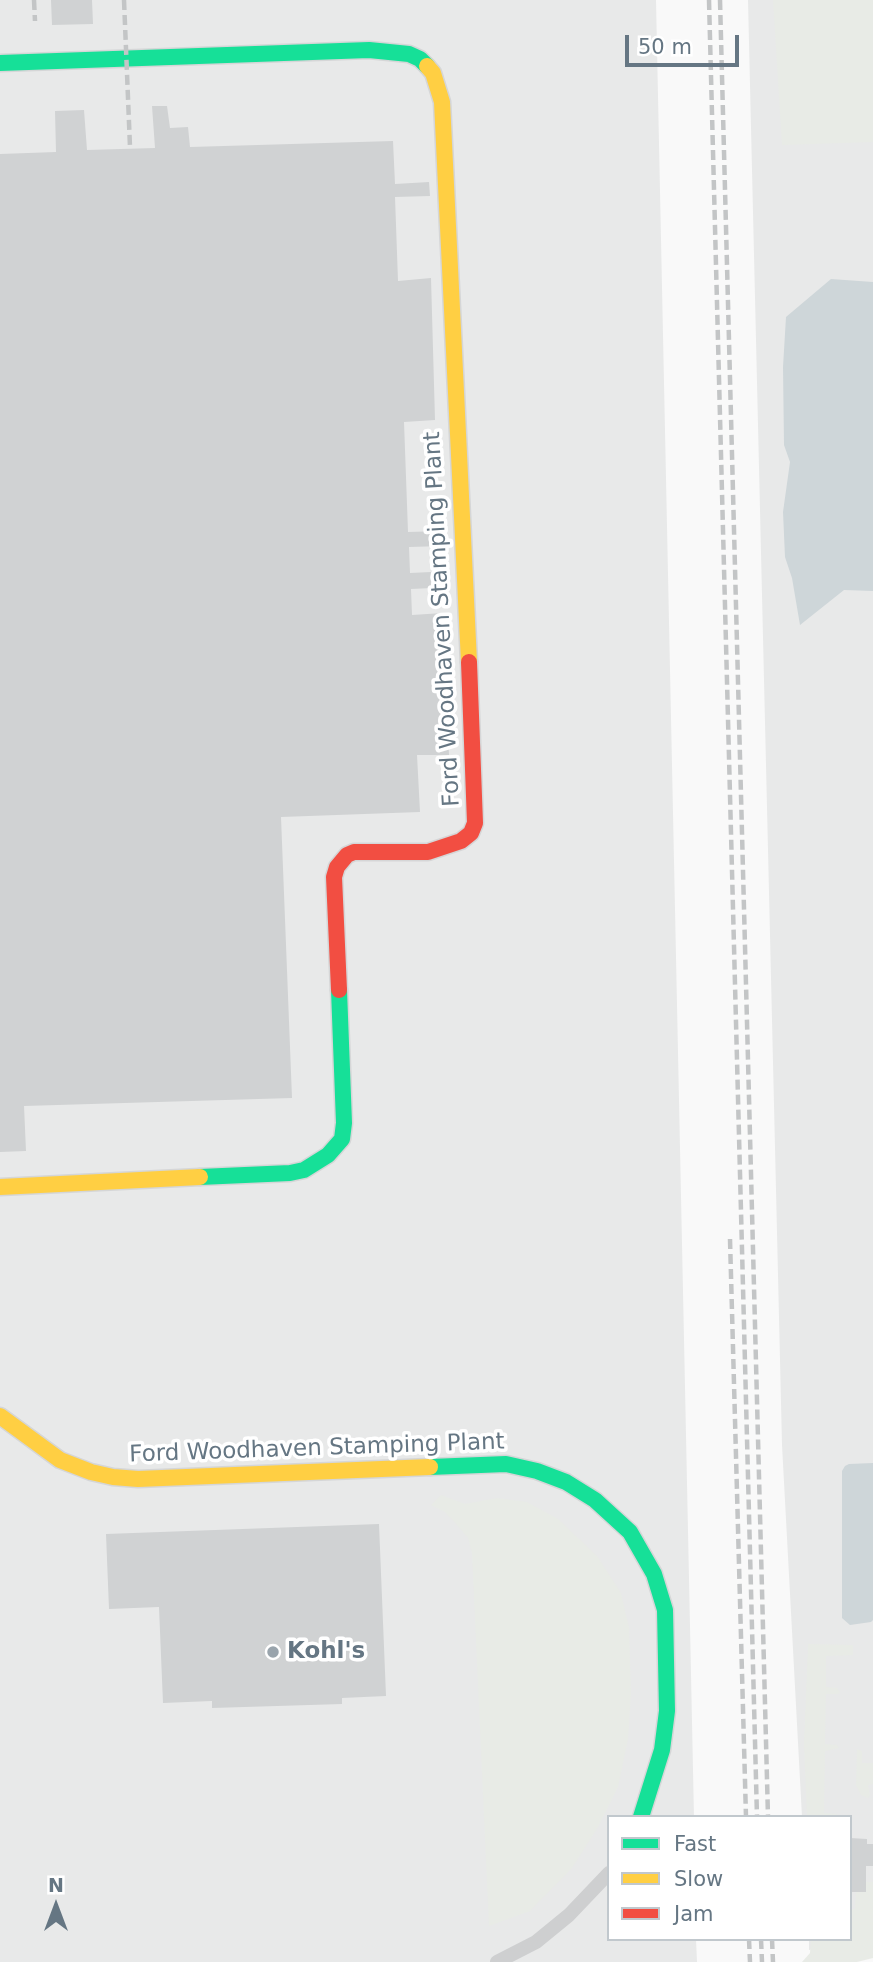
<!DOCTYPE html>
<style>
body{margin:0}
#map{position:relative;width:873px;height:1962px;overflow:hidden;background:#f9f9f9;font-family:"DejaVu Sans",sans-serif}
canvas{display:block}
.legend{position:absolute;left:607px;top:1815px;width:245px;height:126px;box-sizing:border-box;background:#fff;border:2px solid #c1c8cd;margin:0;padding:9px 12px;list-style:none;font-size:21px;color:#657683}
.legend li{display:flex;align-items:center;gap:14px;height:35px}
.legend b{width:35px;border:2px solid #c1c8cd}
.north{position:absolute;left:21px;top:1871px;width:70px;height:70px;-webkit-text-stroke:5px #fff;paint-order:stroke;rotate:0deg;font-size:19px;font-weight:700;line-height:28px;text-align:center;color:#657683}
.north::after{content:'';display:block;margin:auto;width:24px;height:32px;background:#657683;clip-path:polygon(50% 0,100% 100%,50% 72%,0 100%)}
.scale{position:absolute;left:625px;top:35px;width:114px;height:32px;box-sizing:border-box;border:4px solid #657683;border-top:0;padding-left:9px;font-size:21px;line-height:24px;white-space:nowrap;color:#657683;-webkit-text-stroke:5px #fff;paint-order:stroke}
</style>
<div id="map">
<canvas width="873" height="1962"></canvas>
<ul class="legend">
<li><b style="height:9px;background:#16e098"></b>Fast</li>
<li><b style="height:9px;background:#ffcf43"></b>Slow</li>
<li><b style="height:9px;background:#f24e42"></b>Jam</li>
</ul>
<div class="north">N</div>
<div class="scale">50 m</div>
</div>
<script>
const g = document.querySelector('canvas').getContext('2d');
g.lineJoin = 'round';
function fillPath(path, color) { g.fillStyle = color; g.fill(path, 'evenodd'); }
const shape = rows => new Path2D(rows.map(r => 'M' + r).join(''));
function stroke(path, color, width, dash) { g.strokeStyle = color; g.lineWidth = width; g.lineCap = dash ? 'butt' : 'round'; g.setLineDash(dash || []); g.stroke(path); }
function label(font, color, halo, rows, align = 'center') {
  g.font = font + ' "DejaVu Sans",sans-serif'; g.lineWidth = 7; g.setLineDash([]); g.textBaseline = 'middle'; g.strokeStyle = halo; g.fillStyle = color; for (const [text, x, y, turn = 0] of rows) {
    g.save(); g.translate(x, y); g.rotate((+turn || 0) * Math.PI / 180); g.textAlign = isNaN(turn) ? turn : align; if (halo) g.strokeText(text, 0, 0); g.fillText(text, 0, 0); g.restore();
  }
}
fillPath(shape([
 [0,0,656,0,694,1817,609,1817,609,1939,696,1939,697,1962,0,1962],
 [748,0,873,0,873,1940,809,1950,809,1939,850,1939,850,1817,802,1817,782,1445]
]), '#e8e9e9');
fillPath(shape([
 [773,0,873,0,873,142,782,145],
 [441,1495,465,1504,497,1498,527,1502,558,1519,597,1556,621,1593,629,1628,631,1693,628,1739,618,1787,598,1827,572,1868,530,1911,489,1926,472,1553,468,1538,458,1526,445,1512,431,1505],
 [808,1644,853,1645,853,1655,826,1656,826,1687,837,1688,840,1692,838,1694,826,1694,825,1744,837,1745,839,1748,825,1751,824,1813,836,1814,838,1817,807,1817,804,1744],
 [857,1749,862,1751,862,1763,873,1763,873,1784,868,1785,870,1795,868,1798,861,1795,856,1785],
 [866,1882,873,1882,873,1958,857,1962,802,1962,810,1953,811,1939,850,1939,850,1910,855,1909,856,1892,866,1892]
]), '#e8ebe6');
fillPath(shape([
 [831,279,873,282,873,591,844,590,800,625,792,578,785,557,783,512,790,462,784,445,783,367,786,317],
 [873,1463,873,1620,871,1622,850,1625,842,1618,842,1471,845,1466,849,1464]
]), '#ced6d9');
fillPath(shape([
 [51,0,92,0,93,24,52,25],
 [152,106,167,106,170,128,188,127,190,147,393,141,395,184,429,182,430,196,395,197,398,281,431,278,435,420,404,422,408,532,442,531,443,546,409,547,410,573,431,572,432,588,411,589,412,615,443,613,449,755,417,755,420,812,281,817,292,1098,24,1106,26,1151,0,1152,0,154,56,152,55,111,84,110,87,150,155,148],
 [379,1524,386,1696,342,1698,342,1704,212,1708,212,1701,163,1703,159,1607,109,1609,106,1534],
 [850,1838,867,1839,867,1844,873,1844,873,1866,866,1866,866,1892,850,1892]
]), '#d0d2d3');
const fast = shape([
 [0,63,369,50,409,54,420,59,427,66],
 [200,1177,290,1173,304,1170,328,1155,342,1139,344,1123,339,990],
 [430,1467,506,1464,537,1471,566,1482,595,1500,630,1532,654,1574,665,1610,667,1711,662,1750,641,1817]
]);
const slow = shape([
 [427,66,433,73,442,102,469,662],
 [0,1187,200,1177],
 [0,1416,60,1460,91,1472,113,1477,138,1479,430,1467]
]);
const jam = shape([
 [339,990,334,877,337,867,347,855,354,852,428,852,461,841,471,833,475,823,469,662]
]);
stroke(fast, '#d5d6d7', 19);
stroke(slow, '#d5d6d7', 19);
stroke(jam, '#d5d6d7', 19);
stroke(shape([
 [497,1962,536,1942,569,1915,609,1873]
]), '#cecfd0', 14);
stroke(fast, '#16e098', 16);
stroke(slow, '#ffcf43', 16);
stroke(jam, '#f24e42', 16);
stroke(shape([
 [34,0,35,21],
 [124,0,130,147],
 [709,0,757,1817],
 [720,0,768,1817],
 [730,1239,746,1817],
 [749,1939,750,1962],
 [761,1939,762,1962],
 [772,1939,773,1962]
]), '#c3c5c6', 4.5, [10, 5]);
for (const [x, y, r, color] of [
 [273,1652,7,"#99a4ac"]
]) { const dot = new Path2D(); dot.arc(x, y, r, 0, 2 * Math.PI); g.fillStyle = color; g.fill(dot); stroke(dot, '#fff', 2.5); }
label('23px', '#657683', '#fff', [
 ["Ford Woodhaven Stamping Plant",443,619,-93],
 ["Ford Woodhaven Stamping Plant",317,1449,-2]
]);
label('bold 23px', '#657683', '#fff', [
 ["Kohl's",287,1652]
], 'left');
</script>
